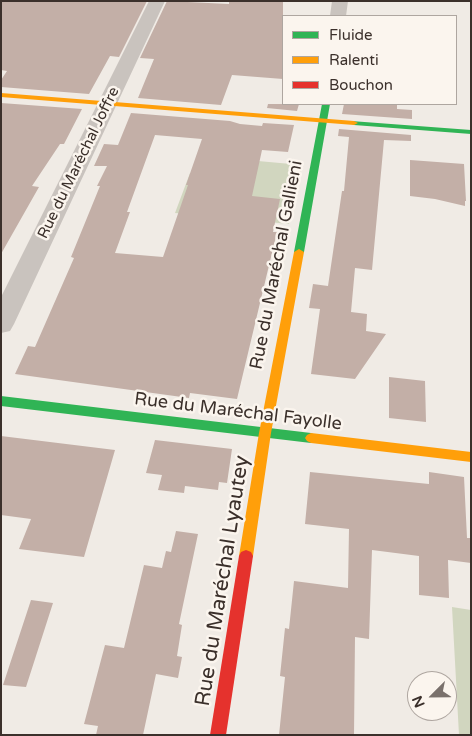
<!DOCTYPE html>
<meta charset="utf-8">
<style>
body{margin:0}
#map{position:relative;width:472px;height:736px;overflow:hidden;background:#f0ebe5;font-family:"Varela Round",sans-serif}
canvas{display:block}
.frame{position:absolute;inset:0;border:2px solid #3b302b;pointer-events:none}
.legend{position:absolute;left:282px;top:15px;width:175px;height:90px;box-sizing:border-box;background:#fbf5ee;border:1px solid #aea6a0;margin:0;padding:6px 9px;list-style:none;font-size:15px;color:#3b302b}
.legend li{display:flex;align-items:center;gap:10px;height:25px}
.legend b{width:25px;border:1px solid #aea6a0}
.north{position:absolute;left:407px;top:671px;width:50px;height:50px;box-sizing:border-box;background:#fbf5ee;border:1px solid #aea6a0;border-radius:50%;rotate:247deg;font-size:14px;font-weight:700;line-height:20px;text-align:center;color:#3b302b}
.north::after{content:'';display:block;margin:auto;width:18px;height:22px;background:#7a716c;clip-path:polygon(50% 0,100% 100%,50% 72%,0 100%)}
</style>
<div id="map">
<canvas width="472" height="736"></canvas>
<div class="frame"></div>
<ul class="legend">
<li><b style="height:6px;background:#30b455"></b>Fluide</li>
<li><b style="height:6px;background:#ff9f0a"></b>Ralenti</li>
<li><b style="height:6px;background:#e5322d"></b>Bouchon</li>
</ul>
<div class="north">N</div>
</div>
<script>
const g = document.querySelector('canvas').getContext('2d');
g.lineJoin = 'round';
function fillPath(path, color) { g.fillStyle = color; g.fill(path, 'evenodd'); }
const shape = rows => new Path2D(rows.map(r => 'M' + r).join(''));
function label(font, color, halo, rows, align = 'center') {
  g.font = font + ' "Varela Round",sans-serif'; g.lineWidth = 5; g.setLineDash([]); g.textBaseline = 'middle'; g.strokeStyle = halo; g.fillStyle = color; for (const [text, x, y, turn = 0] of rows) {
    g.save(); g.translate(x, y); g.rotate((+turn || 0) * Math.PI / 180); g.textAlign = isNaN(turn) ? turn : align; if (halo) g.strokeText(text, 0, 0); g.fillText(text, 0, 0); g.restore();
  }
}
fillPath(shape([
 [247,160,302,165,289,224,175,213,190,173,202,174],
 [452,607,471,610,471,735,459,735]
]), '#d1d6bf');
fillPath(shape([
 [1,1,147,1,119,57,110,56,89,94,1,87,1,80,7,71,1,70],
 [167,1,229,4,229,1,283,1,283,79,232,75,221,105,138,98,154,59,140,58],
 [1,103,82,109,64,144,60,144,32,186,39,187,1,254],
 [268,104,299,104,297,111,267,108],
 [344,104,397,104,397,109,412,110,412,119,342,114],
 [131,113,230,121,240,124,262,126,263,123,294,125,288,152,262,150,252,196,280,199,273,232,277,232,237,399,190,393,189,398,15,374,28,346,35,347,74,258,71,257,100,186,97,186,107,166,94,166,104,144,118,145],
 [155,135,202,139,186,185,188,185,163,257,115,253,130,212,127,212],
 [339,129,411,135,411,141,384,140,372,270,355,268,351,312,367,314,366,331,386,334,355,379,311,374,320,309,309,308,313,284,328,286,342,191,344,191,349,137,338,136],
 [410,160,464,164,466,201,465,201,465,206,435,199,410,196],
 [389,377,425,381,426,422,389,418],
 [1,436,115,450,84,557,19,549,31,519,1,515],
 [155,440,232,449,227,483,219,482,218,490,185,486,184,493,158,490,162,475,146,473],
 [310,472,429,484,429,472,464,477,467,538,471,538,471,563,448,560,449,598,419,595,419,556,372,550,369,639,355,637,354,735,279,735,285,677,280,676,285,628,289,629,294,581,348,588,349,529,305,524],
 [176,531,198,534,179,624,182,625,177,656,182,657,178,678,156,674,143,735,96,735,98,726,84,724,105,645,124,648,144,565,162,568,166,551,171,552],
 [31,600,53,603,26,687,3,685]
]), '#c3afa7');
fillPath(shape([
 [149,1,165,1,14,324,10,331,1,333,1,297,149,1],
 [332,1,348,1,346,16,330,16,332,1]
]), '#c9c3be');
fillPath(shape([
 [322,104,330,104,304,252,299,255,294,252,322,104],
 [351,121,471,130,471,134,354,125,350,123,351,121],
 [1,396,311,433,315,435,317,438,315,441,311,443,1,406,1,396]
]), '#30b455');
fillPath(shape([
 [1,93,354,121,358,123,354,125,1,97,1,93],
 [299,249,304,252,271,433,253,556,251,560,246,562,241,560,239,556,259,433,294,252,299,249],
 [311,433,471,452,471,462,311,443,307,441,305,438,307,435,311,433]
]), '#ff9f0a');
fillPath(shape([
 [246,550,251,552,253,556,226,735,210,735,239,556,241,552,246,550]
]), '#e5322d');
label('15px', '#3b302b', '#fbf5ee', [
 ["Rue du Maréchal Joffre",79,163,-64]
]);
label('18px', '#3b302b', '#fbf5ee', [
 ["Rue du Maréchal Gallieni",277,265,-79],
 ["Rue du Maréchal Fayolle",238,412,7]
]);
label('21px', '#3b302b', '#fbf5ee', [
 ["Rue du Maréchal Lyautey",223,581,-81]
]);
</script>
